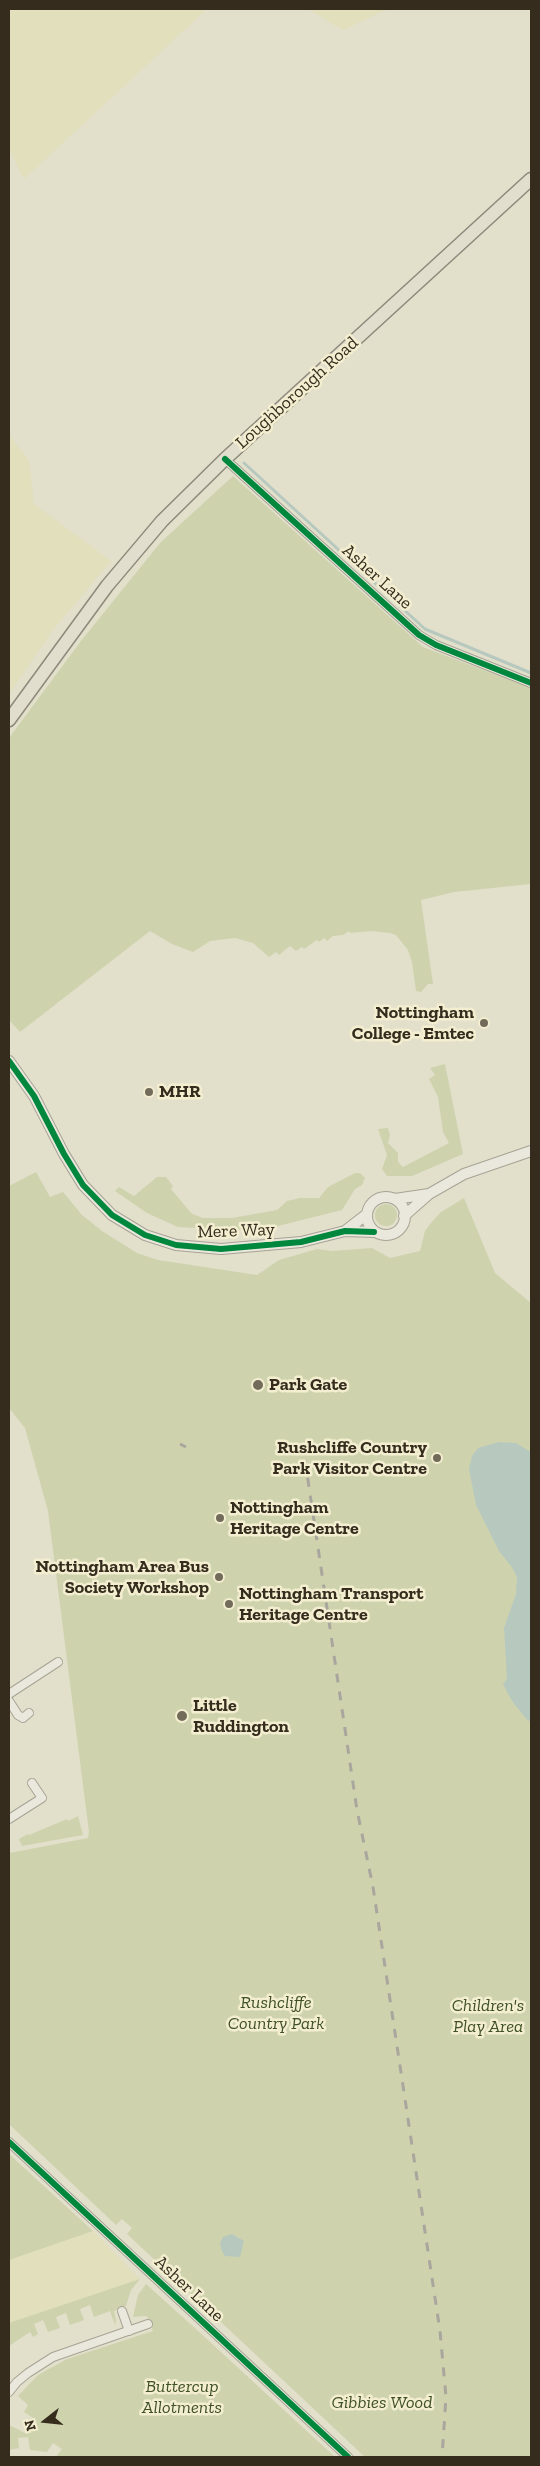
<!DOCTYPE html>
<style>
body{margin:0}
#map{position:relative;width:540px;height:2466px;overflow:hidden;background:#e2dfcb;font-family:"Zilla Slab",serif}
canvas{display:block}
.frame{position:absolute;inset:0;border:10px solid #352c1d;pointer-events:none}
.north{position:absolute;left:20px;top:2396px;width:50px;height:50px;-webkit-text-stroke:4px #f4eed1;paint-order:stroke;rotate:254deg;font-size:14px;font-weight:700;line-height:20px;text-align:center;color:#352c1d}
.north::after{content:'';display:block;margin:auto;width:18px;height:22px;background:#352c1d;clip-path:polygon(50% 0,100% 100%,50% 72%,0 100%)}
</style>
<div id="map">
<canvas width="540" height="2466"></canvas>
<div class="frame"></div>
<div class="north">N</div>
</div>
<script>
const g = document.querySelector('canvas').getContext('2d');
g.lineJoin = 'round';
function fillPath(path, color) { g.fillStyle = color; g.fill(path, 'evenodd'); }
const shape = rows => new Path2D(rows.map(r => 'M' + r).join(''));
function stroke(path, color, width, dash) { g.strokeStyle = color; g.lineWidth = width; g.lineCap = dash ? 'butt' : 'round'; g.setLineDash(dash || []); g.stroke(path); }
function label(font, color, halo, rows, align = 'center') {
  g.font = font + ' "Zilla Slab",serif'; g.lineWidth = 5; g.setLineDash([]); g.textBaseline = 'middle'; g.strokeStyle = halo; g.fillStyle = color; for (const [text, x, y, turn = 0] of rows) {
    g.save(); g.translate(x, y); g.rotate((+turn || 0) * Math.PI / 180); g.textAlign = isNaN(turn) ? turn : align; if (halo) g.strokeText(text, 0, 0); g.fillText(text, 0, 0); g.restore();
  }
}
fillPath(shape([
 [9,9,207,9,24,179,9,148],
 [308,9,388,9,343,30],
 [9,435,29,461,34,504,111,561,53,630,9,694],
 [93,2231,140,2279,9,2323,9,2260]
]), '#e1dfbc');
fillPath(shape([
 [233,476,423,647,531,688,531,884,454,892,421,900,433,984,428,984,421,992,416,991,412,962,408,950,396,935,390,933,371,931,350,933,349,931,343,935,333,936,327,941,324,938,319,942,317,940,304,949,302,947,296,951,290,946,279,955,276,952,269,957,253,943,235,938,210,941,193,952,172,944,150,931,20,1032,9,1020,9,738,81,641,160,543],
 [445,1064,463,1154,412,1176,387,1176,382,1169,387,1155,378,1129,388,1128,390,1135,388,1143,398,1153,398,1162,403,1167,449,1143,443,1132,438,1097,429,1079,435,1075,430,1068],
 [36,1172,50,1197,63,1192,82,1215,102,1231,137,1253,158,1260,257,1275,279,1260,317,1249,332,1251,372,1248,390,1258,420,1251,425,1231,430,1224,441,1212,464,1198,495,1273,531,1303,531,2457,365,2457,127,2234,132,2228,122,2219,116,2225,9,2124,9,1853,88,1838,89,1832,48,1511,25,1428,9,1408,9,1186],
 [355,1173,360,1173,365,1178,362,1185,355,1189,342,1210,274,1227,234,1230,178,1227,147,1213,115,1191,119,1187,134,1196,157,1177,166,1177,173,1186,171,1189,192,1214,203,1218,232,1218,277,1210,287,1201,300,1198,319,1198,328,1187],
 '375 1215a11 11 0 1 1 22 0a11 11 0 1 1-22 0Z',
 [78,1816,83,1835,22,1846,19,1839,28,1834,29,1835,67,1819,68,1821],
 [9,2154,93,2231,9,2260],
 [140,2279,131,2290,126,2306,114,2311,116,2321,115,2325,110,2311,94,2317,90,2305,80,2309,84,2320,70,2325,66,2313,56,2317,60,2328,48,2332,43,2320,34,2324,38,2334,33,2337,30,2332,9,2346,9,2323],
 [146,2284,197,2330,335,2457,56,2457,62,2449,53,2443,47,2452,30,2450,28,2437,18,2438,19,2448,9,2450,9,2425,25,2433,36,2420,24,2412,28,2405,18,2396,38,2375,67,2359,153,2331,147,2316,133,2317,138,2295]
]), '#ced3ae');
fillPath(shape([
 [499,1442,516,1443,531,1452,531,1720,528,1721,512,1701,503,1684,507,1679,504,1628,516,1594,517,1577,511,1566,499,1551,476,1505,469,1469,472,1456,478,1448],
 [232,2234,244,2241,240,2257,225,2256,221,2249,220,2243,223,2237]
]), '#b7c9bf');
stroke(shape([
 [244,463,425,629,531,673]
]), '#b7c9bf', 3);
const minor = shape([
 [225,459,419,635,436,645,531,683],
 [9,1694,58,1662],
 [9,1701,18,1715,23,1718,29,1713],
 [9,1819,42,1798,32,1783],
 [9,2142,348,2457],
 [122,2311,129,2331],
 [9,2392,17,2382,28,2373,53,2357,148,2324]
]);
const tertiary = shape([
 [9,1061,34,1096,64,1154,83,1185,112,1215,145,1235,176,1245,221,1249,301,1242,345,1231,374,1232],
 '367 1216a19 19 0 1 1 38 0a19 19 0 1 1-38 0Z',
 [395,1199,429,1194],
 [404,1216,429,1194,464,1174,531,1151],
 [345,1231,367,1214]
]);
const primary = shape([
 [9,720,107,586,162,521,225,459,531,179]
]);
stroke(minor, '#a7a395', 10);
stroke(tertiary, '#a7a395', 12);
stroke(primary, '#8d897b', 15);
stroke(minor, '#eae8dc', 8);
stroke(tertiary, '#eae8dc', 10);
stroke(primary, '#e2dece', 12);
stroke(shape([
 [180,1444,186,1447],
 [305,1460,357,1810,373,1887,440,2331,446,2397,442,2457]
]), '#a9a79d', 3, [9, 9]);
stroke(shape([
 [225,459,419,635,436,645,531,683],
 [9,1061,34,1096,64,1154,83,1185,112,1215,145,1235,176,1245,221,1249,301,1242,345,1231,374,1232],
 [9,2142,348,2457]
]), '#00873e', 6);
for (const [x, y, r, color] of [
 [484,1023,5,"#726b5a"],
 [149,1092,5,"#726b5a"],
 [258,1385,6,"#726b5a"],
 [437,1458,5,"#726b5a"],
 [220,1518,5,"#726b5a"],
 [219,1577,5,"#726b5a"],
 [229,1604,5,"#726b5a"],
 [182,1716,6,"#726b5a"]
]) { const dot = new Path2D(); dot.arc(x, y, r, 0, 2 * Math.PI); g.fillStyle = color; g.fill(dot); stroke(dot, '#f4eed1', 2); }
label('18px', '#352c1d', '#f4eed1', [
 ["Loughborough Road",297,393,-42],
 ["Asher Lane",377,577,42],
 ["Mere Way",236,1231,-2],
 ["Asher Lane",189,2289,43]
]);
label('bold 18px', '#352c1d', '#f4eed1', [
 ["Nottingham",474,1013,"right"],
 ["College - Emtec",474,1034,"right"],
 ["MHR",159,1092],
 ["Park Gate",269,1385],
 ["Rushcliffe Country",427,1448,"right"],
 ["Park Visitor Centre",427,1469,"right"],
 ["Nottingham",230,1508],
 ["Heritage Centre",230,1529],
 ["Nottingham Area Bus",209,1567,"right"],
 ["Society Workshop",209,1588,"right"],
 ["Nottingham Transport",239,1594],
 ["Heritage Centre",239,1615],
 ["Little",193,1706],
 ["Ruddington",193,1727]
], 'left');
label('italic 18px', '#405125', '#f4eed1', [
 ["Rushcliffe",276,2003],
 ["Country Park",276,2024],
 ["Children's",488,2006],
 ["Play Area",488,2027],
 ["Buttercup",182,2387],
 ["Allotments",182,2408],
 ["Gibbies Wood",382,2403]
]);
</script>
